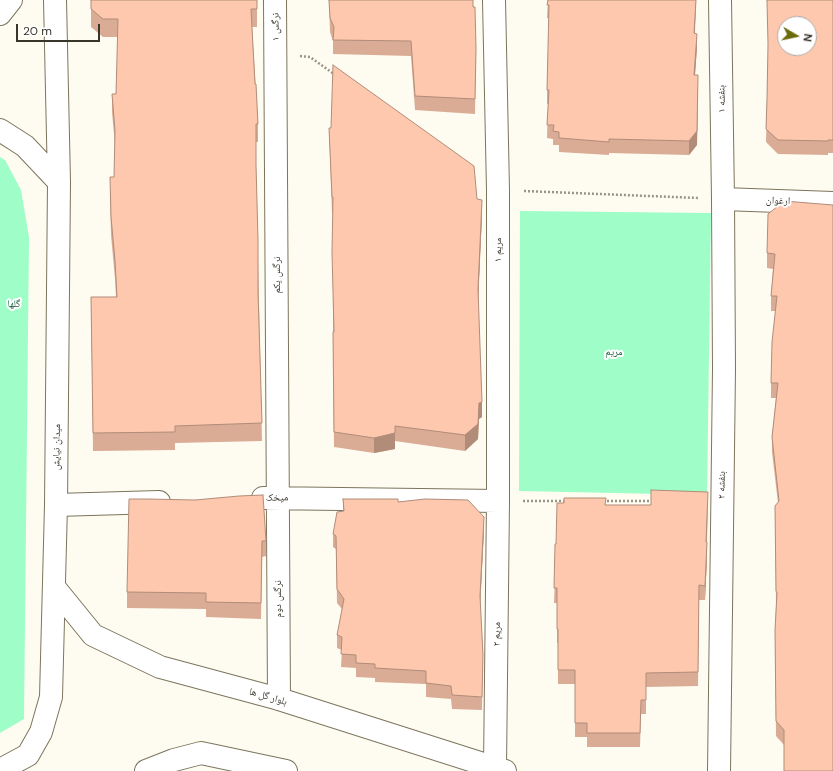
<!DOCTYPE html>
<meta charset="utf-8">
<style>
body{margin:0}
#map{position:relative;width:833px;height:771px;overflow:hidden;background:#fefbf0;font-family:"DM Sans",sans-serif}
canvas{display:block}
.north{position:absolute;left:777px;top:16px;width:40px;height:40px;box-sizing:border-box;background:#fff;border:1px solid #afaeaa;border-radius:50%;rotate:99deg;font-size:11px;font-weight:700;line-height:16px;text-align:center;color:#38352a}
.north::after{content:'';display:block;margin:auto;width:14px;height:18px;background:#6c6b0a;clip-path:polygon(50% 0,100% 100%,50% 72%,0 100%)}
.scale{position:absolute;left:16px;top:24px;width:84px;height:18px;box-sizing:border-box;border:2px solid #38352a;border-top:0;padding-left:5px;font-size:12px;line-height:14px;white-space:nowrap;color:#38352a;-webkit-text-stroke:3px #fff;paint-order:stroke}
</style>
<div id="map">
<canvas width="833" height="771"></canvas>
<div class="north">N</div>
<div class="scale">20 m</div>
</div>
<script>
const g = document.querySelector('canvas').getContext('2d');
g.lineJoin = 'round';
function fillPath(path, color) { g.fillStyle = color; g.fill(path, 'evenodd'); }
const shape = rows => new Path2D(rows.map(r => 'M' + r).join(''));
function stroke(path, color, width, dash) { g.strokeStyle = color; g.lineWidth = width; g.lineCap = dash ? 'butt' : 'round'; g.setLineDash(dash || []); g.stroke(path); }
function label(font, color, halo, rows, align = 'center') {
  g.font = font + ' "DM Sans","Noto Naskh Arabic",sans-serif'; g.lineWidth = 4; g.setLineDash([]); g.textBaseline = 'middle'; g.strokeStyle = halo; g.fillStyle = color; for (const [text, x, y, turn = 0] of rows) {
    g.save(); g.translate(x, y); g.rotate((+turn || 0) * Math.PI / 180); g.textAlign = isNaN(turn) ? turn : align; if (halo) g.strokeText(text, 0, 0); g.fillText(text, 0, 0); g.restore();
  }
}
fillPath(shape([
 [0,157,5,160,21,190,29,237,24,719,0,733],
 [520,211,711,213,707,495,519,491]
]), '#9ffec8');
const minor = shape([
 [275,0,279,699],
 [494,0,498,190,498,501,495,767],
 [723,199,833,203],
 [263,498,498,501],
 [56,505,159,502],
 [719,771,724,369,723,199,720,0]
]);
const major = shape([
 [55,0,59,182],
 [0,14,11,0],
 [0,130,25,146,59,182,56,505,51,697,41,732,28,755,2,769],
 [54,587,93,635,160,667,279,699,505,771],
 [146,771,174,760,201,753,286,771]
]);
stroke(minor, '#7c755d', 24);
stroke(major, '#7c755d', 24);
stroke(shape([
 [300,56,310,57,334,74],
 [524,191,699,198],
 [523,501,566,501],
 [603,501,654,501]
]), '#979489', 2.5, [2, 2]);
stroke(minor, '#fff', 22);
stroke(major, '#fff', 22);
fillPath(shape([
 [91,0,257,0,257,27,252,27,258,124,258,142,256,142,256,168,262,441,175,443,175,450,93,451,91,297,116,297,115,279,111,235,110,194,114,177,115,146,112,112,112,94,116,94,118,37,103,37,91,27],
 [329,0,473,7,476,49,475,114,415,110,411,56,333,54,333,41,330,32],
 [548,0,696,0,695,33,697,47,695,75,698,88,697,145,689,155,609,153,609,155,559,152,559,145,553,145,553,139,547,138,548,104,547,104,547,90,549,18,547,18],
 [833,0,833,153,828,153,828,155,778,154,766,142,767,99,768,55],
 [329,128,477,199,482,215,478,298,482,417,479,419,478,439,465,451,395,441,395,449,374,453,334,447,333,347,333,213,332,213],
 [833,205,784,745,776,736,775,630,776,607,776,606,775,506,778,503,772,452,772,437,776,398,771,398,771,383,776,311,771,311,771,296,773,269,767,268,767,253],
 [148,499,266,541,266,556,262,557,261,619,206,617,206,609,127,608,127,592],
 [343,499,398,502,484,530,480,602,483,655,482,710,452,709,451,699,426,697,426,684,375,682,375,678,356,677,356,668,341,667,342,650,337,648,337,635,342,609,337,603,336,549,333,547,333,534,343,511],
 [606,505,708,506,707,542,707,557,705,600,699,600,698,686,646,687,646,714,641,714,640,747,587,747,587,737,575,737,575,684,558,684,558,643,557,643,557,603,554,603,556,544]
]), '#daac95');
fillPath(shape([
 [696,0,696,4,694,46,694,33],
 [697,34,697,47,694,88,694,75],
 [698,88,697,145,689,155,689,141],
 [482,200,482,215,478,305,478,289],
 [482,402,482,417,479,419,478,439,465,451,465,435,479,403],
 [395,426,395,449,374,453,374,438],
 [484,517,484,530,480,609,480,596],
 [707,542,707,557,705,600,705,586]
]), '#b18c79');
const building = shape([
 [91,0,257,0,257,9,251,9,255,84,256,84,258,124,256,124,256,164,258,240,258,292,262,423,175,426,175,432,93,433,91,297,117,297,115,261,111,217,110,177,114,177,115,131,112,94,116,94,118,19,103,19,91,9,91,0],
 [329,0,473,0,473,7,475,7,476,49,475,99,415,96,411,41,333,40,334,27,330,18,329,0],
 [548,0,696,0,694,33,697,34,694,75,698,75,697,131,689,141,609,139,609,142,559,138,559,132,553,131,554,125,547,125,549,90,547,90,549,5,547,5,548,0],
 [767,0,833,0,833,140,828,140,828,141,778,140,766,129,767,99,768,44,767,0],
 [785,24,809,24,809,48,785,48,785,24],
 [333,65,474,166,477,199,482,200,478,289,482,402,479,403,478,424,465,435,395,426,395,433,374,438,334,432,333,332,334,332,332,253,333,197,332,197,329,128,331,128,333,65],
 [784,201,833,205,833,771,784,771,784,730,776,721,775,630,777,593,776,591,775,506,779,501,772,437,778,383,771,383,772,342,777,296,771,296,775,254,767,253,768,214,784,201],
 [651,490,708,492,706,542,707,542,705,586,699,585,698,672,646,673,646,700,641,700,640,733,587,733,587,723,575,723,575,670,558,670,558,629,557,629,557,588,554,588,555,544,556,544,557,503,564,503,564,498,606,498,605,505,651,505,651,490],
 [263,495,266,541,262,541,261,603,206,602,206,593,127,592,129,499,148,499,195,500,239,496,263,495],
 [343,499,398,499,398,502,425,499,468,500,484,517,480,596,483,655,482,697,452,695,451,686,426,683,426,671,375,668,375,664,356,663,356,655,341,654,342,637,337,635,344,599,337,589,336,536,333,534,337,512,344,511,343,499]
]);
fillPath(building, '#fdc8ad');
stroke(building, '#b18c79', 1);
label('10px', '#38352a', '#fff', [
 ["نرگس ۱",276,27,-91],
 ["بنفشه ۱",722,99,-91],
 ["ارغوان",778,201,2],
 ["مریم ۱",498,250,-90],
 ["نرگس یکم",277,275,-90],
 ["میدان نیایش",57,447,-89],
 ["بنفشه ۲",722,485,-89],
 ["میخک",277,498,-1],
 ["نرگس دوم",278,599,-90],
 ["مریم ۲",497,634,-89],
 ["بلوار گل ها",268,697,16]
]);
label('10px', '#195f3e', '#fff', [
 ["گلها",14,304],
 ["مریم",614,352]
]);
</script>
